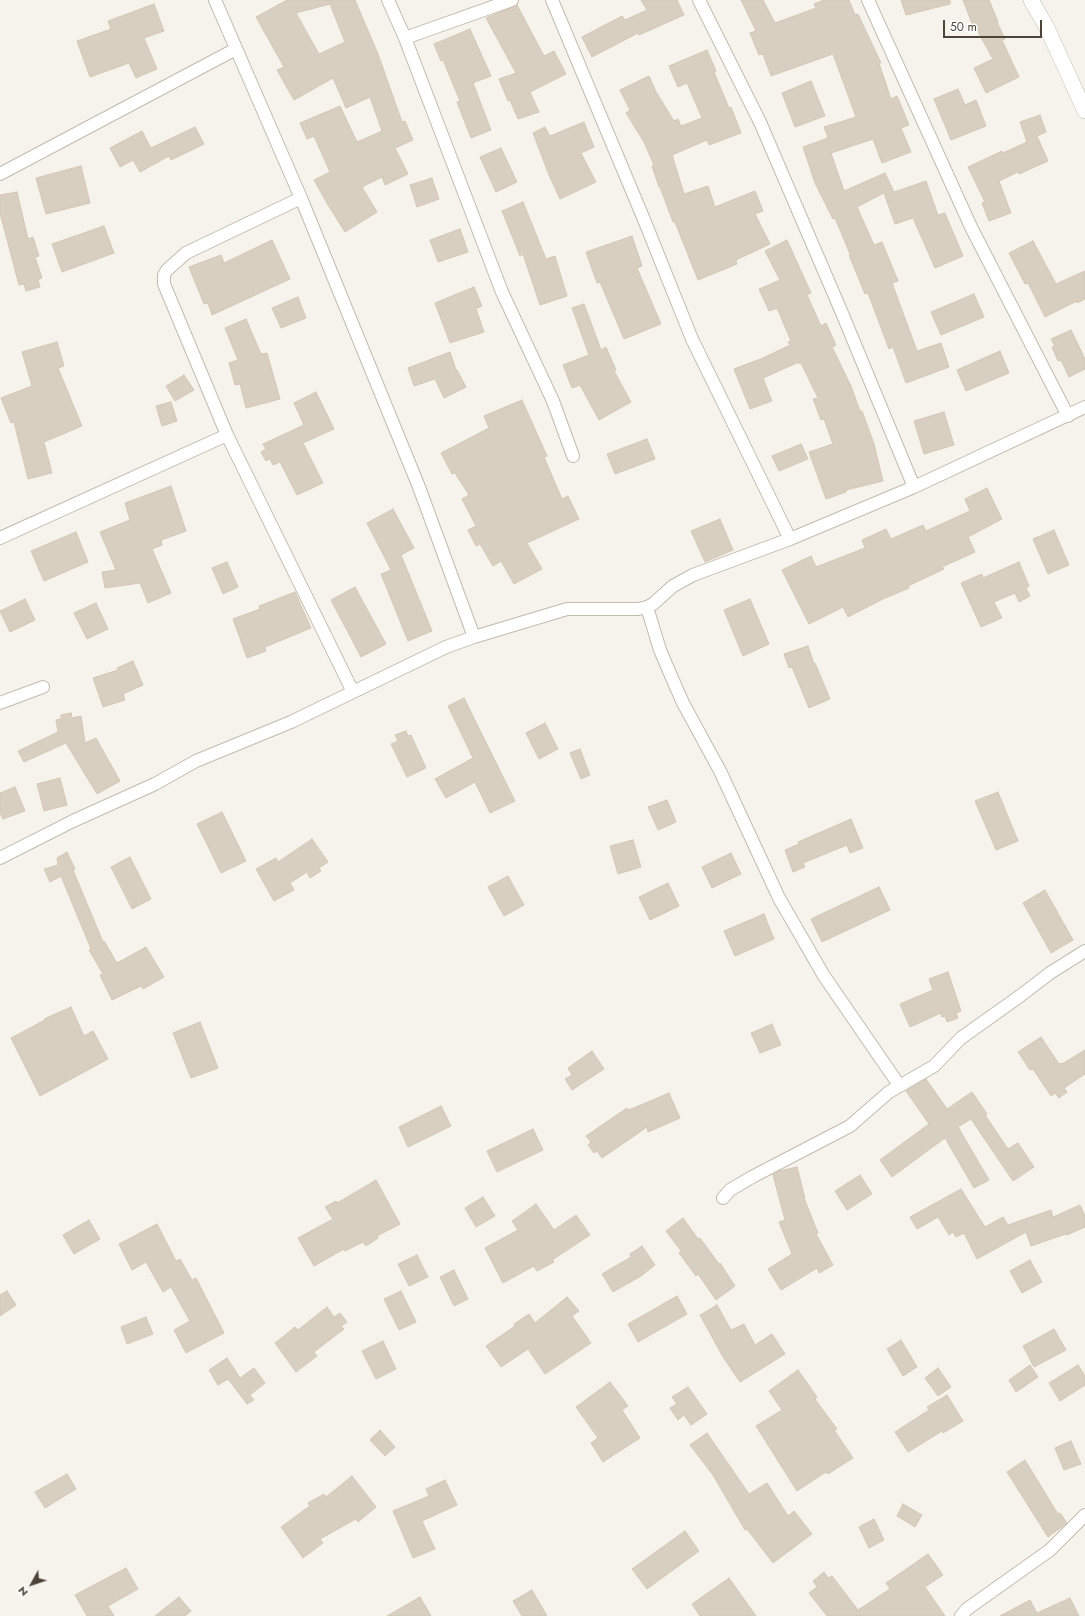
<!DOCTYPE html>
<style>
body{margin:0}
#map{position:relative;width:1085px;height:1616px;overflow:hidden;background:#f6f3ec;font-family:Jost,sans-serif}
canvas{display:block}
.north{position:absolute;left:12px;top:1564px;width:40px;height:40px;-webkit-text-stroke:3px #fff;paint-order:stroke;rotate:230deg;font-size:11px;font-weight:700;line-height:16px;text-align:center;color:#4b4439}
.north::after{content:'';display:block;margin:auto;width:14px;height:18px;background:#4b4439;clip-path:polygon(50% 0,100% 100%,50% 72%,0 100%)}
.scale{position:absolute;left:943px;top:20px;width:99px;height:18px;box-sizing:border-box;border:2px solid #4b4439;border-top:0;padding-left:5px;font-size:12px;line-height:14px;white-space:nowrap;color:#4b4439;-webkit-text-stroke:3px #fff;paint-order:stroke}
</style>
<div id="map">
<canvas width="1085" height="1616"></canvas>
<div class="north">N</div>
<div class="scale">50 m</div>
</div>
<script>
const g = document.querySelector('canvas').getContext('2d');
g.lineJoin = 'round';
function fillPath(path, color) { g.fillStyle = color; g.fill(path, 'evenodd'); }
const shape = rows => new Path2D(rows.map(r => 'M' + r).join(''));
function stroke(path, color, width, dash) { g.strokeStyle = color; g.lineWidth = width; g.lineCap = dash ? 'butt' : 'round'; g.setLineDash(dash || []); g.stroke(path); }
const building = shape([
 [287,0,355,0,378,54,402,122,405,121,413,140,395,148,408,174,385,185,382,177,362,187,377,212,345,232,328,205,314,180,330,172,314,136,307,139,300,123,340,106,357,142,382,131,370,97,346,108,333,78,294,100,277,70,284,67,256,17,287,0],
 [330,4,345,42,319,54,296,13,330,4],
 [641,0,677,0,684,15,639,35,638,33,592,57,582,37,622,16,625,20,647,10,641,0],
 [741,0,763,0,775,23,816,8,814,4,824,0,849,0,855,15,858,14,881,63,879,63,891,99,897,96,909,125,901,128,911,152,882,163,873,139,831,153,844,191,885,173,894,192,926,181,938,215,945,213,963,256,935,268,913,218,895,224,884,193,857,207,874,245,882,242,898,281,892,283,917,351,941,343,949,367,906,383,893,347,889,349,868,293,865,294,849,255,850,254,835,218,833,219,815,183,803,147,828,138,824,127,856,117,833,54,771,76,763,54,759,55,750,33,756,31,741,0],
 [901,0,950,0,950,4,906,15,901,0],
 [963,0,989,0,998,22,997,22,1005,39,1002,40,1019,77,986,93,974,68,993,59,977,30,975,31,963,0],
 [154,4,164,31,144,38,157,69,136,78,129,63,90,77,77,41,111,29,108,21,154,4],
 [517,5,544,56,554,51,566,74,530,92,539,112,518,119,510,100,508,101,499,79,516,73,486,18,517,5],
 [470,29,491,76,473,83,491,130,471,138,457,102,460,101,443,60,441,61,434,44,470,29],
 [707,50,716,71,714,72,729,108,731,107,741,133,709,145,707,140,672,155,684,194,708,186,715,207,755,191,763,211,755,214,770,244,736,260,737,264,698,280,675,222,673,222,660,187,659,187,652,166,654,165,644,142,626,113,630,110,620,90,649,76,656,92,674,121,678,119,681,126,702,118,687,83,678,87,669,66,707,50],
 [811,81,825,116,795,127,782,93,811,81],
 [958,89,965,105,976,100,986,126,951,140,934,99,958,89],
 [1040,115,1046,132,1037,136,1048,161,1019,174,1018,172,999,181,1011,213,989,221,982,203,985,202,968,167,1002,151,1003,153,1027,142,1020,122,1040,115],
 [584,122,594,147,581,153,596,182,560,199,549,175,533,133,545,127,550,136,584,122],
 [195,127,204,144,171,160,169,156,140,172,133,160,120,167,110,148,142,131,151,148,195,127],
 [501,148,517,182,496,192,480,157,501,148],
 [81,166,90,203,46,214,36,178,81,166],
 [432,178,439,199,417,207,410,185,432,178],
 [17,192,28,239,33,237,39,256,35,257,42,278,38,280,40,287,26,291,24,284,19,285,0,213,0,195,17,192],
 [523,202,546,259,555,256,567,296,540,305,523,254,520,256,502,211,523,202],
 [104,226,114,253,62,272,52,244,104,226],
 [460,229,468,252,438,262,430,240,460,229],
 [632,236,642,266,637,268,661,324,624,339,600,282,597,283,586,252,632,236],
 [272,240,290,279,212,315,208,303,204,304,189,267,221,255,224,263,272,240],
 [787,240,811,293,807,295,821,326,826,323,836,345,832,347,851,386,860,411,862,411,874,444,883,481,846,490,846,492,826,499,809,452,833,444,824,419,821,420,813,399,818,398,801,363,799,364,799,362,763,378,772,401,750,409,734,369,763,358,790,345,788,342,791,341,777,308,769,311,759,289,780,280,765,251,787,240],
 [1033,241,1056,284,1085,271,1085,299,1077,303,1077,301,1045,317,1028,283,1025,284,1009,253,1033,241],
 [474,287,482,306,476,309,484,332,450,343,435,303,474,287],
 [974,294,984,317,941,335,931,312,974,294],
 [298,297,306,318,281,328,272,308,298,297],
 [584,304,601,350,606,347,616,370,614,371,631,402,599,420,580,385,572,388,563,365,589,355,572,308,584,304],
 [246,319,261,354,267,353,280,399,246,408,240,384,235,385,229,363,238,360,225,328,246,319],
 [1071,330,1085,359,1085,369,1069,377,1061,360,1058,361,1052,347,1055,346,1051,339,1071,330],
 [57,342,64,366,58,368,82,426,44,442,52,473,28,479,14,422,11,423,1,398,32,386,22,352,57,342],
 [1000,351,1009,373,966,391,957,370,1000,351],
 [450,352,456,370,457,370,466,387,444,398,435,379,414,386,408,368,450,352],
 [184,375,194,390,175,401,166,386,184,375],
 [316,392,334,429,303,443,323,483,297,495,280,462,273,465,270,459,266,461,261,452,266,449,263,444,304,425,294,403,316,392],
 [522,400,547,456,544,457,562,499,568,496,579,519,527,543,542,569,514,584,501,561,493,566,480,544,476,546,468,530,476,526,462,499,469,495,455,473,452,474,441,453,489,428,484,416,522,400],
 [171,402,177,421,162,426,156,406,171,402],
 [944,412,954,445,924,454,914,421,944,412],
 [647,439,655,459,615,474,607,454,647,439],
 [801,444,808,459,779,471,772,456,801,444],
 [171,486,186,531,161,540,162,545,152,549,171,593,148,603,140,583,105,588,102,572,116,570,100,532,130,520,125,503,171,486],
 [987,488,1002,519,968,537,975,552,942,567,944,569,908,586,909,588,883,599,848,617,843,607,809,624,782,570,811,556,816,567,865,548,862,540,886,529,891,539,923,525,926,531,970,511,965,499,987,488],
 [393,509,414,548,401,555,432,631,408,641,381,574,391,570,367,523,393,509],
 [720,519,733,550,705,562,691,531,720,519],
 [1054,530,1069,565,1048,574,1033,539,1054,530],
 [76,532,88,562,44,581,31,551,76,532],
 [227,562,238,587,223,594,212,568,227,562],
 [1019,562,1029,586,1026,588,1030,596,1019,602,1015,593,994,602,1002,618,981,627,961,583,982,574,983,578,1019,562],
 [355,587,386,644,361,657,331,600,355,587],
 [295,592,311,628,265,647,266,651,247,658,233,619,260,609,259,606,295,592],
 [25,599,35,620,10,632,0,611,25,599],
 [750,599,769,644,743,656,724,610,750,599],
 [96,603,108,629,87,639,74,613,96,603],
 [808,646,814,664,815,663,830,699,809,708,792,667,789,668,784,654,808,646],
 [133,661,143,685,123,694,125,700,103,707,93,678,118,670,117,668,133,661],
 [464,698,515,801,490,813,475,782,446,798,435,779,473,758,448,706,464,698],
 [71,713,72,718,81,716,85,743,96,738,120,781,97,794,66,743,24,762,18,751,58,732,56,720,61,719,61,715,71,713],
 [545,723,558,749,539,759,526,733,545,723],
 [406,731,408,736,411,735,426,768,407,777,391,744,398,741,395,735,406,731],
 [580,749,590,775,581,779,570,753,580,749],
 [60,778,67,805,44,811,37,784,60,778],
 [15,787,25,811,3,819,0,813,0,793,15,787],
 [998,792,1018,841,996,850,975,801,998,792],
 [667,800,676,822,658,830,648,807,667,800],
 [222,812,246,861,221,873,197,824,222,812],
 [851,819,863,848,850,853,847,845,803,863,805,867,793,872,785,850,799,844,798,842,851,819],
 [312,839,328,862,319,868,321,871,310,878,307,872,290,883,294,890,274,901,256,869,276,858,278,862,312,839],
 [633,840,641,867,618,874,610,846,633,840],
 [67,852,75,869,73,870,103,942,104,941,117,963,146,947,164,977,143,989,141,986,112,1000,100,975,103,974,89,950,91,949,61,876,50,882,44,869,58,865,57,858,67,852],
 [731,853,741,874,712,888,702,867,731,853],
 [130,857,151,899,132,909,111,867,130,857],
 [508,876,524,905,504,916,488,887,508,876],
 [668,883,679,906,650,920,639,897,668,883],
 [879,887,890,910,822,942,811,919,879,887],
 [1045,890,1073,940,1051,953,1023,903,1045,890],
 [764,914,774,939,735,956,724,931,764,914],
 [948,972,961,1011,956,1013,958,1018,947,1022,945,1016,942,1017,941,1013,910,1027,900,1004,933,990,929,979,948,972],
 [71,1007,84,1036,93,1031,108,1059,40,1096,11,1038,45,1020,44,1019,71,1007],
 [200,1022,218,1068,191,1078,173,1033,200,1022],
 [772,1024,781,1045,760,1053,751,1033,772,1024],
 [1041,1037,1059,1064,1061,1063,1062,1064,1085,1050,1085,1074,1064,1088,1067,1092,1059,1098,1055,1093,1051,1096,1033,1069,1030,1070,1018,1052,1041,1037],
 [592,1051,604,1069,572,1090,565,1079,572,1075,568,1068,592,1051],
 [926,1079,947,1109,972,1092,987,1114,985,1115,1008,1149,1018,1143,1034,1167,1013,1181,971,1119,958,1127,989,1180,974,1188,945,1138,892,1177,880,1160,929,1124,906,1091,926,1079],
 [669,1093,680,1118,648,1132,647,1127,602,1158,597,1151,594,1153,588,1145,591,1142,586,1136,627,1108,629,1110,669,1093],
 [441,1106,451,1126,408,1147,399,1127,441,1106],
 [533,1129,543,1150,497,1172,487,1151,533,1129],
 [797,1167,805,1198,804,1198,818,1233,816,1234,833,1265,819,1273,817,1268,781,1290,768,1269,792,1254,779,1222,785,1220,773,1175,779,1171,797,1167],
 [860,1175,872,1194,847,1210,835,1191,860,1175],
 [376,1180,400,1224,377,1236,378,1238,366,1246,363,1242,345,1251,344,1249,314,1266,298,1238,333,1219,325,1207,336,1201,337,1203,376,1180],
 [961,1189,985,1227,1003,1217,1008,1225,1051,1210,1053,1217,1080,1205,1085,1216,1085,1227,1067,1235,1066,1234,1031,1246,1026,1232,977,1259,964,1233,956,1237,953,1232,949,1235,938,1217,917,1229,910,1217,961,1189],
 [483,1197,495,1216,476,1227,465,1208,483,1197],
 [536,1204,554,1230,576,1215,590,1235,552,1260,554,1262,537,1271,534,1266,503,1283,485,1248,518,1230,512,1221,536,1204],
 [683,1218,698,1239,700,1238,719,1264,720,1263,735,1286,716,1300,698,1274,696,1276,679,1253,681,1251,666,1231,683,1218],
 [89,1220,100,1239,74,1254,63,1235,89,1220],
 [157,1224,176,1261,180,1259,192,1280,196,1278,224,1333,186,1353,174,1330,190,1321,171,1287,163,1292,146,1262,132,1270,119,1244,157,1224],
 [642,1246,655,1265,641,1276,613,1292,602,1274,631,1257,630,1254,642,1246],
 [417,1255,428,1277,409,1286,398,1264,417,1255],
 [1030,1260,1042,1282,1022,1293,1010,1271,1030,1260],
 [454,1270,468,1299,454,1306,440,1277,454,1270],
 [7,1291,16,1305,0,1316,0,1295,7,1291],
 [401,1291,416,1322,399,1330,384,1299,401,1291],
 [677,1296,687,1314,638,1342,628,1324,677,1296],
 [567,1297,579,1311,572,1316,591,1343,545,1374,528,1349,501,1367,486,1346,515,1326,514,1324,529,1314,535,1323,567,1297],
 [717,1305,731,1330,744,1324,755,1345,772,1334,785,1354,740,1382,723,1357,700,1315,717,1305],
 [327,1307,334,1317,340,1313,347,1322,341,1326,344,1329,314,1352,317,1356,296,1372,275,1343,295,1327,298,1330,327,1307],
 [146,1317,153,1334,127,1344,121,1327,146,1317],
 [1054,1329,1066,1350,1034,1367,1023,1346,1054,1329],
 [901,1340,917,1367,903,1376,887,1349,901,1340],
 [383,1341,396,1369,376,1379,362,1351,383,1341],
 [227,1358,240,1378,254,1368,265,1383,250,1395,254,1400,247,1404,228,1379,218,1385,209,1370,227,1358],
 [1030,1365,1038,1377,1016,1392,1009,1380,1030,1365],
 [1078,1365,1085,1376,1085,1385,1060,1401,1049,1383,1078,1365],
 [938,1368,951,1387,938,1396,925,1378,938,1368],
 [798,1370,817,1397,815,1399,837,1429,834,1430,853,1458,828,1474,826,1472,797,1491,756,1426,782,1410,769,1391,798,1370],
 [610,1382,628,1406,622,1410,640,1438,603,1462,591,1443,598,1438,576,1407,610,1382],
 [688,1387,707,1414,691,1425,684,1415,678,1420,670,1408,677,1404,672,1397,688,1387],
 [947,1395,963,1421,943,1433,942,1431,908,1452,895,1432,929,1410,927,1407,947,1395],
 [380,1430,395,1447,385,1456,370,1440,380,1430],
 [707,1433,749,1494,767,1483,788,1516,794,1511,812,1534,773,1563,747,1529,745,1530,713,1475,690,1445,707,1433],
 [1071,1441,1081,1464,1064,1470,1055,1448,1071,1441],
 [1025,1460,1058,1514,1060,1513,1067,1523,1048,1537,1007,1472,1025,1460],
 [67,1474,76,1489,45,1508,35,1492,67,1474],
 [352,1476,376,1507,358,1522,356,1519,320,1539,323,1543,303,1558,281,1527,310,1506,308,1503,324,1494,326,1497,352,1476],
 [445,1480,457,1505,422,1521,435,1549,413,1558,393,1511,429,1496,426,1489,445,1480],
 [903,1504,922,1515,915,1527,897,1516,903,1504],
 [874,1519,884,1540,869,1548,859,1527,874,1519],
 [685,1531,699,1551,647,1589,632,1569,685,1531],
 [928,1554,943,1575,925,1587,945,1616,827,1616,809,1593,817,1587,813,1581,824,1572,828,1578,832,1576,858,1610,890,1589,886,1583,928,1554],
 [126,1568,138,1589,108,1606,114,1616,87,1616,75,1595,126,1568],
 [729,1578,756,1616,700,1616,692,1604,729,1578],
 [532,1590,547,1616,522,1616,513,1601,532,1590],
 [179,1597,191,1611,185,1616,155,1616,179,1597],
 [420,1597,431,1616,387,1616,420,1597],
 [1070,1598,1079,1616,1000,1616,1030,1600,1037,1613,1070,1598]
]);
fillPath(building, '#d8cfc1');
stroke(building, '#d3c7b4', 1);
const minor = shape([
 [215,0,301,198,419,487,474,637],
 [388,0,405,38,502,292,553,401,573,456],
 [552,0,645,222,692,339,790,539],
 [699,0,760,122,842,313,914,487],
 [868,0,971,227,1068,416],
 [405,38,512,0],
 [0,174,236,49],
 [301,198,186,253,167,270,164,275,164,284,227,435,353,692],
 [0,538,227,435],
 [647,607,660,650,672,678,683,703,720,771,779,898,824,976,899,1085],
 [0,703,43,687],
 [0,858,73,821,155,784,196,761,291,722,446,647,474,637,567,609,638,609,647,607,653,604,673,586,693,575,790,539,914,487,1085,407],
 [723,1198,730,1190,752,1177,850,1126,889,1092,934,1066,961,1038,1020,996,1050,973,1085,951],
 [961,1616,967,1609,1050,1550,1085,1515]
]);
const tertiary = shape([
 [1031,0,1046,26,1085,111]
]);
stroke(minor, '#c2bbae', 14);
stroke(tertiary, '#c2bbae', 16);
stroke(minor, '#fff', 12);
stroke(tertiary, '#fff', 15);
</script>
